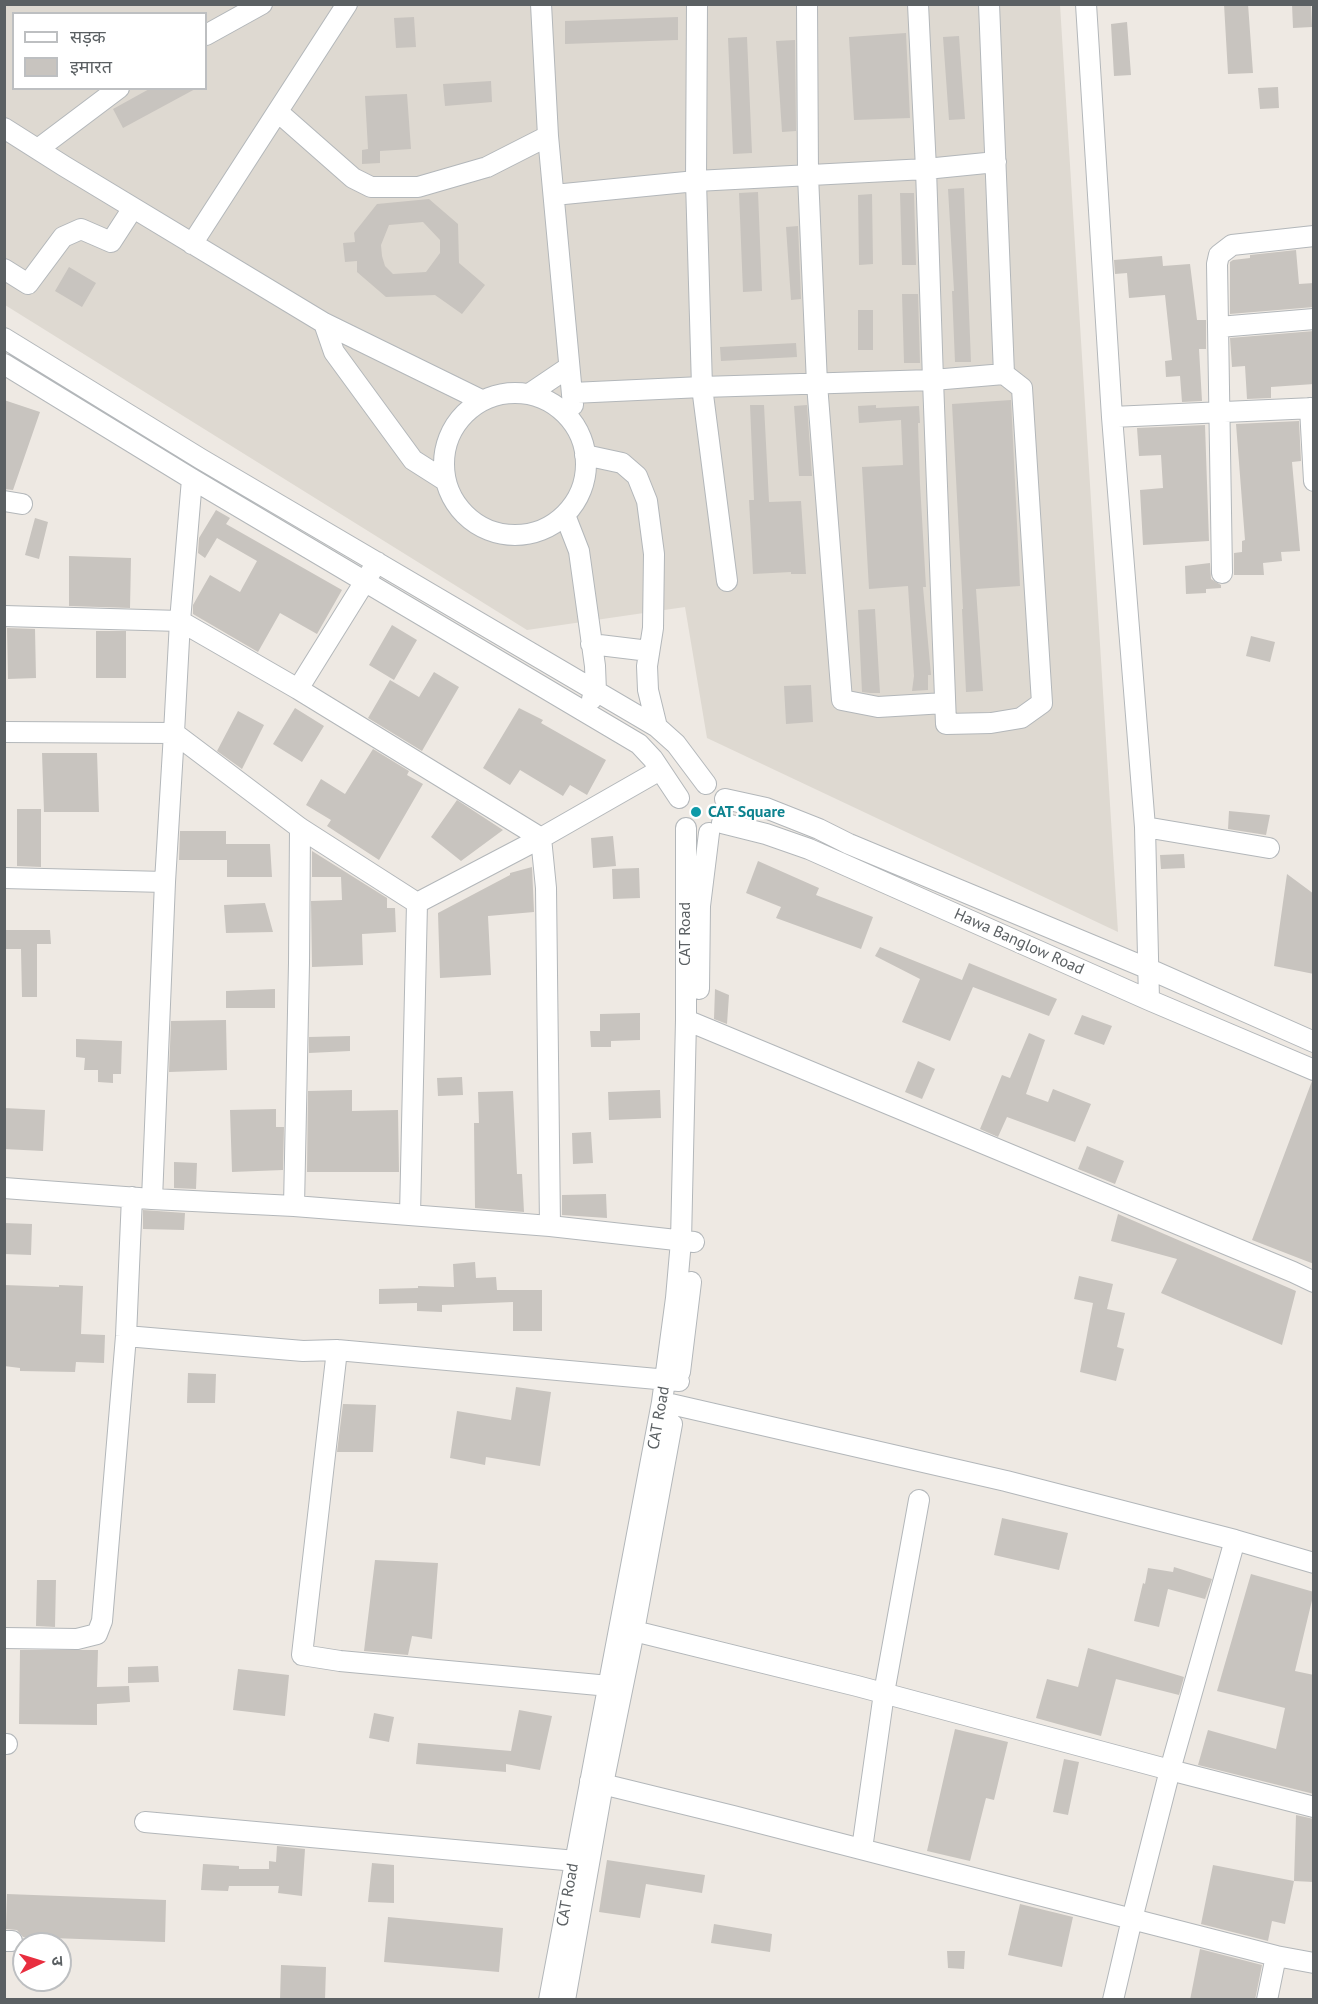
<!DOCTYPE html>
<meta charset="utf-8">
<style>
body{margin:0}
#map{position:relative;width:1318px;height:2004px;overflow:hidden;background:#eee9e3;font-family:"PT Sans","Noto Sans Devanagari",sans-serif}
canvas{display:block}
.frame{position:absolute;inset:0;border:6px solid #5b6063;pointer-events:none}
.legend{position:absolute;left:12px;top:12px;width:195px;height:78px;box-sizing:border-box;background:#fff;border:2px solid #bdbfc1;margin:0;padding:8px 10px;list-style:none;font-size:18px;color:#5b6063}
.legend li{display:flex;align-items:center;gap:12px;height:30px}
.legend b{width:30px;border:2px solid #bdbfc1}
.north{position:absolute;left:12px;top:1932px;width:60px;height:60px;box-sizing:border-box;background:#fff;border:2px solid #bdbfc1;border-radius:50%;rotate:86deg;font-size:16px;font-weight:700;line-height:24px;text-align:center;color:#5b6063}
.north::after{content:'';display:block;margin:auto;width:21px;height:27px;background:#e82e3f;clip-path:polygon(50% 0,100% 100%,50% 72%,0 100%)}
</style>
<div id="map">
<canvas width="1318" height="2004"></canvas>
<div class="frame"></div>
<ul class="legend">
<li><b style="height:8px;background:#fff"></b>सड़क</li>
<li><b style="height:16px;background:#c8c4bf"></b>इमारत</li>
</ul>
<div class="north">उ</div>
</div>
<script>
const g = document.querySelector('canvas').getContext('2d');
g.lineJoin = 'round';
function fillPath(path, color) { g.fillStyle = color; g.fill(path, 'evenodd'); }
const shape = rows => new Path2D(rows.map(r => 'M' + r).join(''));
function stroke(path, color, width, dash) { g.strokeStyle = color; g.lineWidth = width; g.lineCap = dash ? 'butt' : 'round'; g.setLineDash(dash || []); g.stroke(path); }
function label(font, color, halo, rows, align = 'center') {
  g.font = font + ' "PT Sans",sans-serif'; g.lineWidth = 5; g.setLineDash([]); g.textBaseline = 'middle'; g.strokeStyle = halo; g.fillStyle = color; for (const [text, x, y, turn = 0] of rows) {
    g.save(); g.translate(x, y); g.rotate((+turn || 0) * Math.PI / 180); g.textAlign = isNaN(turn) ? turn : align; if (halo) g.strokeText(text, 0, 0); g.fillText(text, 0, 0); g.restore();
  }
}
fillPath(shape([
 [4,5,1060,5,1118,932,707,738,685,607,527,630,5,305],
 [14,14,206,14,206,88,14,88]
]), '#ded9d1');
fillPath(shape([
 [1224,4,1248,4,1253,73,1228,74],
 [1292,4,1311,4,1312,27,1293,28],
 [414,17,416,47,396,48,394,18],
 [678,17,678,40,565,44,565,21],
 [1127,22,1131,75,1114,76,1111,24],
 [906,33,910,118,854,120,849,37],
 [959,36,965,119,949,120,943,37],
 [747,37,752,153,733,154,728,38],
 [795,40,796,131,782,132,776,41],
 [491,81,492,102,445,106,443,84],
 [1278,87,1279,108,1260,109,1258,88],
 [151,88,197,88,123,128,113,109],
 [407,94,411,149,380,151,380,163,362,164,362,150,368,149,365,96],
 [964,188,971,362,955,362,952,291,954,291,948,189],
 [758,192,762,291,743,292,739,193],
 [900,193,914,193,916,265,902,265],
 [872,194,873,264,859,265,858,195],
 [429,199,458,224,459,263,485,285,462,314,435,295,386,297,357,272,357,261,345,262,343,243,355,242,354,233,377,204],
 [423,222,440,240,440,253,426,272,393,274,385,266,382,256,381,245,389,225],
 [798,226,801,299,791,300,786,227],
 [1296,250,1299,284,1314,283,1314,307,1230,314,1230,262,1233,260,1250,258,1250,255],
 [1162,256,1163,266,1190,264,1197,320,1206,320,1206,349,1199,349,1202,401,1182,402,1180,376,1166,377,1165,361,1172,360,1165,295,1129,298,1127,273,1115,274,1114,260],
 [69,267,96,283,82,307,55,291],
 [902,294,918,294,920,363,904,363],
 [858,310,873,310,873,350,858,350],
 [1314,331,1314,384,1271,387,1271,398,1247,399,1245,366,1232,367,1230,338],
 [796,343,797,357,721,361,720,347],
 [4,400,40,412,13,490,4,489],
 [1011,400,1020,586,976,589,983,691,966,692,962,609,963,609,952,404],
 [750,405,764,405,769,502,801,501,806,574,791,574,791,572,753,574,749,500,754,500],
 [807,405,812,476,799,476,794,406],
 [876,405,876,408,919,406,920,423,918,423,920,484,926,587,923,587,931,675,928,675,928,690,912,691,914,676,908,586,869,589,862,467,903,465,901,420,859,423,858,406],
 [1299,421,1301,461,1292,462,1300,551,1281,552,1282,561,1263,563,1264,575,1234,575,1234,553,1242,552,1242,541,1245,540,1236,424],
 [1205,425,1209,541,1143,545,1140,490,1163,488,1161,455,1139,456,1137,428],
 [216,510,230,518,226,524,342,590,317,634,280,613,258,652,193,614,193,605,210,575,240,592,257,561,217,538,205,558,198,553,199,538],
 [35,518,48,522,39,559,25,555],
 [69,556,131,558,130,608,69,606],
 [1210,563,1211,579,1221,585,1221,588,1206,589,1206,593,1186,594,1185,566],
 [875,609,880,693,870,693,862,692,858,610],
 [392,625,417,640,394,680,369,665],
 [7,628,35,629,36,678,8,679],
 [96,631,126,631,126,678,96,678],
 [1251,636,1275,642,1270,662,1246,656],
 [434,672,459,687,422,751,368,718,390,680,419,697],
 [811,685,813,722,786,724,784,686],
 [295,708,324,726,302,762,273,744],
 [519,708,543,720,541,723,606,760,587,795,570,785,563,796,520,770,510,785,483,768],
 [238,711,264,725,242,769,217,751],
 [373,749,409,771,407,775,423,784,379,860,327,826,331,820,306,805,321,779,345,794],
 [42,753,97,753,99,812,44,812],
 [457,800,503,830,461,861,431,837],
 [17,809,41,809,41,867,17,866],
 [1229,811,1270,815,1266,835,1228,829],
 [180,831,226,831,226,844,270,844,272,877,227,877,227,860,179,860],
 [613,836,616,866,593,868,591,838],
 [312,851,387,898,387,908,395,908,396,932,362,934,363,965,312,967,311,901,342,900,341,877,312,877],
 [1184,854,1185,868,1161,869,1160,855],
 [758,861,819,888,816,895,873,917,861,949,776,918,781,907,746,893],
 [532,867,534,912,488,916,491,975,440,978,438,913,510,875,510,873],
 [639,868,640,898,613,899,612,869],
 [1287,874,1314,894,1314,974,1274,966],
 [265,903,273,932,226,933,224,905],
 [4,930,50,930,51,944,37,944,37,997,22,997,21,949,4,949],
 [880,947,962,980,969,963,1057,999,1049,1016,973,987,950,1041,902,1022,920,979,875,956],
 [275,989,275,1008,226,1008,226,991],
 [715,989,729,995,727,1024,714,1019],
 [640,1013,640,1040,611,1041,611,1047,591,1047,590,1031,600,1031,600,1014],
 [1082,1015,1112,1026,1104,1045,1074,1034],
 [226,1020,227,1070,169,1072,171,1021],
 [1029,1033,1045,1040,1026,1094,1048,1102,1053,1089,1091,1104,1075,1142,1007,1117,998,1137,980,1129,1002,1075,1010,1078],
 [350,1036,350,1051,309,1053,309,1037],
 [76,1039,122,1041,121,1074,113,1074,113,1083,98,1082,98,1070,84,1070,85,1058,76,1057],
 [918,1061,935,1069,922,1099,905,1092],
 [462,1077,463,1095,438,1096,437,1078],
 [1312,1081,1314,1082,1314,1264,1252,1240],
 [352,1090,352,1111,398,1110,399,1172,307,1172,308,1091],
 [660,1090,661,1118,609,1120,608,1092],
 [513,1091,517,1174,522,1174,524,1212,475,1208,474,1123,479,1123,478,1092],
 [4,1108,45,1110,43,1151,4,1149],
 [276,1109,276,1127,284,1127,283,1170,232,1172,230,1110],
 [591,1132,593,1163,573,1164,572,1133],
 [1087,1146,1124,1161,1115,1184,1078,1169],
 [174,1162,197,1163,196,1189,174,1188],
 [606,1194,607,1218,562,1215,562,1195],
 [143,1210,185,1213,184,1230,143,1229],
 [1118,1214,1296,1291,1282,1345,1161,1293,1177,1259,1111,1241],
 [4,1223,32,1224,31,1255,4,1254],
 [475,1262,476,1278,496,1277,497,1290,542,1290,542,1331,513,1331,513,1302,442,1305,442,1312,417,1311,417,1303,379,1304,379,1289,418,1288,418,1286,454,1287,453,1264],
 [1079,1276,1113,1284,1107,1309,1125,1313,1117,1347,1124,1349,1116,1381,1080,1372,1093,1303,1074,1299],
 [4,1285,59,1287,59,1285,83,1286,81,1334,105,1335,104,1363,76,1362,75,1372,20,1371,20,1368,4,1366],
 [188,1373,216,1374,215,1403,187,1403],
 [516,1387,551,1392,540,1466,486,1457,485,1465,450,1458,457,1411,511,1420],
 [343,1404,376,1405,373,1452,337,1452],
 [1002,1518,1068,1533,1059,1570,994,1555],
 [375,1560,438,1563,432,1639,412,1636,408,1655,364,1651],
 [1174,1567,1212,1579,1205,1599,1168,1589,1159,1627,1134,1621,1143,1583,1145,1584,1148,1568,1173,1572],
 [1251,1574,1314,1592,1295,1671,1314,1675,1314,1794,1198,1765,1208,1730,1276,1749,1285,1708,1217,1691],
 [37,1580,56,1580,55,1627,36,1626],
 [1088,1648,1184,1677,1179,1695,1116,1679,1101,1736,1036,1718,1047,1679,1078,1687],
 [20,1650,98,1650,97,1687,129,1686,130,1702,97,1704,97,1725,19,1724],
 [158,1666,159,1682,128,1683,128,1667],
 [238,1669,289,1675,285,1716,233,1710],
 [519,1710,552,1716,540,1770,506,1764,506,1772,416,1764,418,1743,511,1751],
 [374,1713,394,1717,389,1742,369,1738],
 [955,1729,1008,1742,994,1800,986,1798,970,1861,927,1851],
 [1064,1759,1079,1762,1068,1815,1053,1812],
 [1296,1815,1314,1819,1314,1882,1294,1881],
 [277,1846,305,1849,302,1896,278,1893,279,1886,229,1886,228,1891,201,1890,203,1864,239,1866,239,1869,269,1869,269,1861,276,1862],
 [607,1860,705,1875,702,1893,646,1884,640,1918,599,1912],
 [372,1863,394,1865,394,1903,368,1902],
 [1213,1865,1294,1881,1285,1924,1272,1921,1268,1941,1201,1924],
 [7,1894,166,1900,165,1942,23,1937,17,1930,6,1929],
 [1020,1904,1073,1917,1062,1967,1008,1955],
 [388,1917,503,1928,499,1972,384,1962],
 [714,1924,772,1934,770,1952,711,1943],
 [1200,1949,1262,1965,1255,2000,1190,2000],
 [947,1951,965,1951,964,1969,948,1968],
 [281,1965,326,1967,325,2000,280,2000]
]), '#c8c4bf');
const minor = shape([
 [541,4,548,136,573,405],
 [697,4,696,181,702,387,727,581],
 [807,4,808,175,817,384,842,700,878,707,945,703],
 [989,4,1004,374],
 [1086,4,1112,417,1145,827,1149,1000],
 [206,35,262,4],
 [278,112,353,178,371,187,418,187,487,167,548,136],
 [4,128,64,166,324,323,481,400],
 [38,149,119,88],
 [554,195,696,181,926,169,996,162],
 [192,244,347,4],
 [4,269,28,284,63,237,81,229,111,242,133,208],
 [324,323,334,352,413,460,446,481],
 [1219,327,1314,319],
 [4,338,201,459,657,727,676,744,706,784],
 [4,364,192,479,639,744,653,759,679,798],
 [572,393,702,387,933,380,1004,374,1022,388,1042,703,1021,718,991,723,946,724,933,380,926,169,918,4],
 '444 464a71 71 0 1 1 142 0a71 71 0 1 1-142 0Z',
 [529,394,569,367],
 [1310,408,1314,481],
 [1112,417,1314,408],
 [585,455,622,463,637,476,647,501,654,554,653,628,647,666,648,690,657,727],
 [4,501,22,504],
 [565,515,579,551,595,666,596,692,592,699],
 [377,562,298,689,541,838,546,888,550,1226],
 [1222,573,1217,264,1219,255,1232,245,1314,236],
 [4,616,180,621,192,479],
 [591,644,649,651],
 [298,689,180,621,174,733,300,828,417,903,541,838,660,770],
 [4,732,174,733,165,882,4,878],
 [725,799,766,808,819,829,849,844,1149,969,1314,1042],
 [722,823,766,834,809,849,1149,1000,1314,1070],
 [1145,827,1269,848],
 [699,989,700,906,709,833],
 [686,1020,1293,1272,1314,1282],
 [4,1188,152,1199,294,1206,550,1226,694,1242],
 [152,1199,165,882],
 [294,1206,299,963,300,828],
 [410,1215,417,903],
 [126,1336,303,1351,337,1350,679,1381],
 [337,1350,302,1655,340,1661,620,1687],
 [680,1372,691,1282],
 [662,1402,1006,1481,1235,1540,1314,1563],
 [1235,1540,1170,1770,1314,1807],
 [4,1638,77,1639,97,1634,102,1621,126,1336,132,1197],
 [4,1744,7,1744],
 [590,1781,733,1816,1132,1919,1170,1770,857,1686,634,1631],
 [145,1822,587,1862],
 [862,1849,884,1693,919,1500],
 [4,1941,12,1941],
 [1276,1956,1314,1963],
 [549,2000,662,1402,676,1298,681,1241,686,1020,686,828],
 [565,2000,603,1784,634,1631,672,1424],
 [1113,2000,1132,1919,1276,1956,1267,2000]
]);
stroke(minor, '#b3b7ba', 22);
stroke(minor, '#fff', 20);
for (const [x, y, r, color] of [
 [696,812,6,"#0f9aa8"]
]) { const dot = new Path2D(); dot.arc(x, y, r, 0, 2 * Math.PI); g.fillStyle = color; g.fill(dot); stroke(dot, '#fff', 2); }
label('bold 16px', '#0d838f', '#fff', [
 ["CAT Square",708,812]
], 'left');
label('16px', '#5b6063', '#fff', [
 ["CAT Road",685,934,-90],
 ["Hawa Banglow Road",1019,942,24],
 ["CAT Road",659,1418,-80],
 ["CAT Road",568,1895,-80]
]);
</script>
